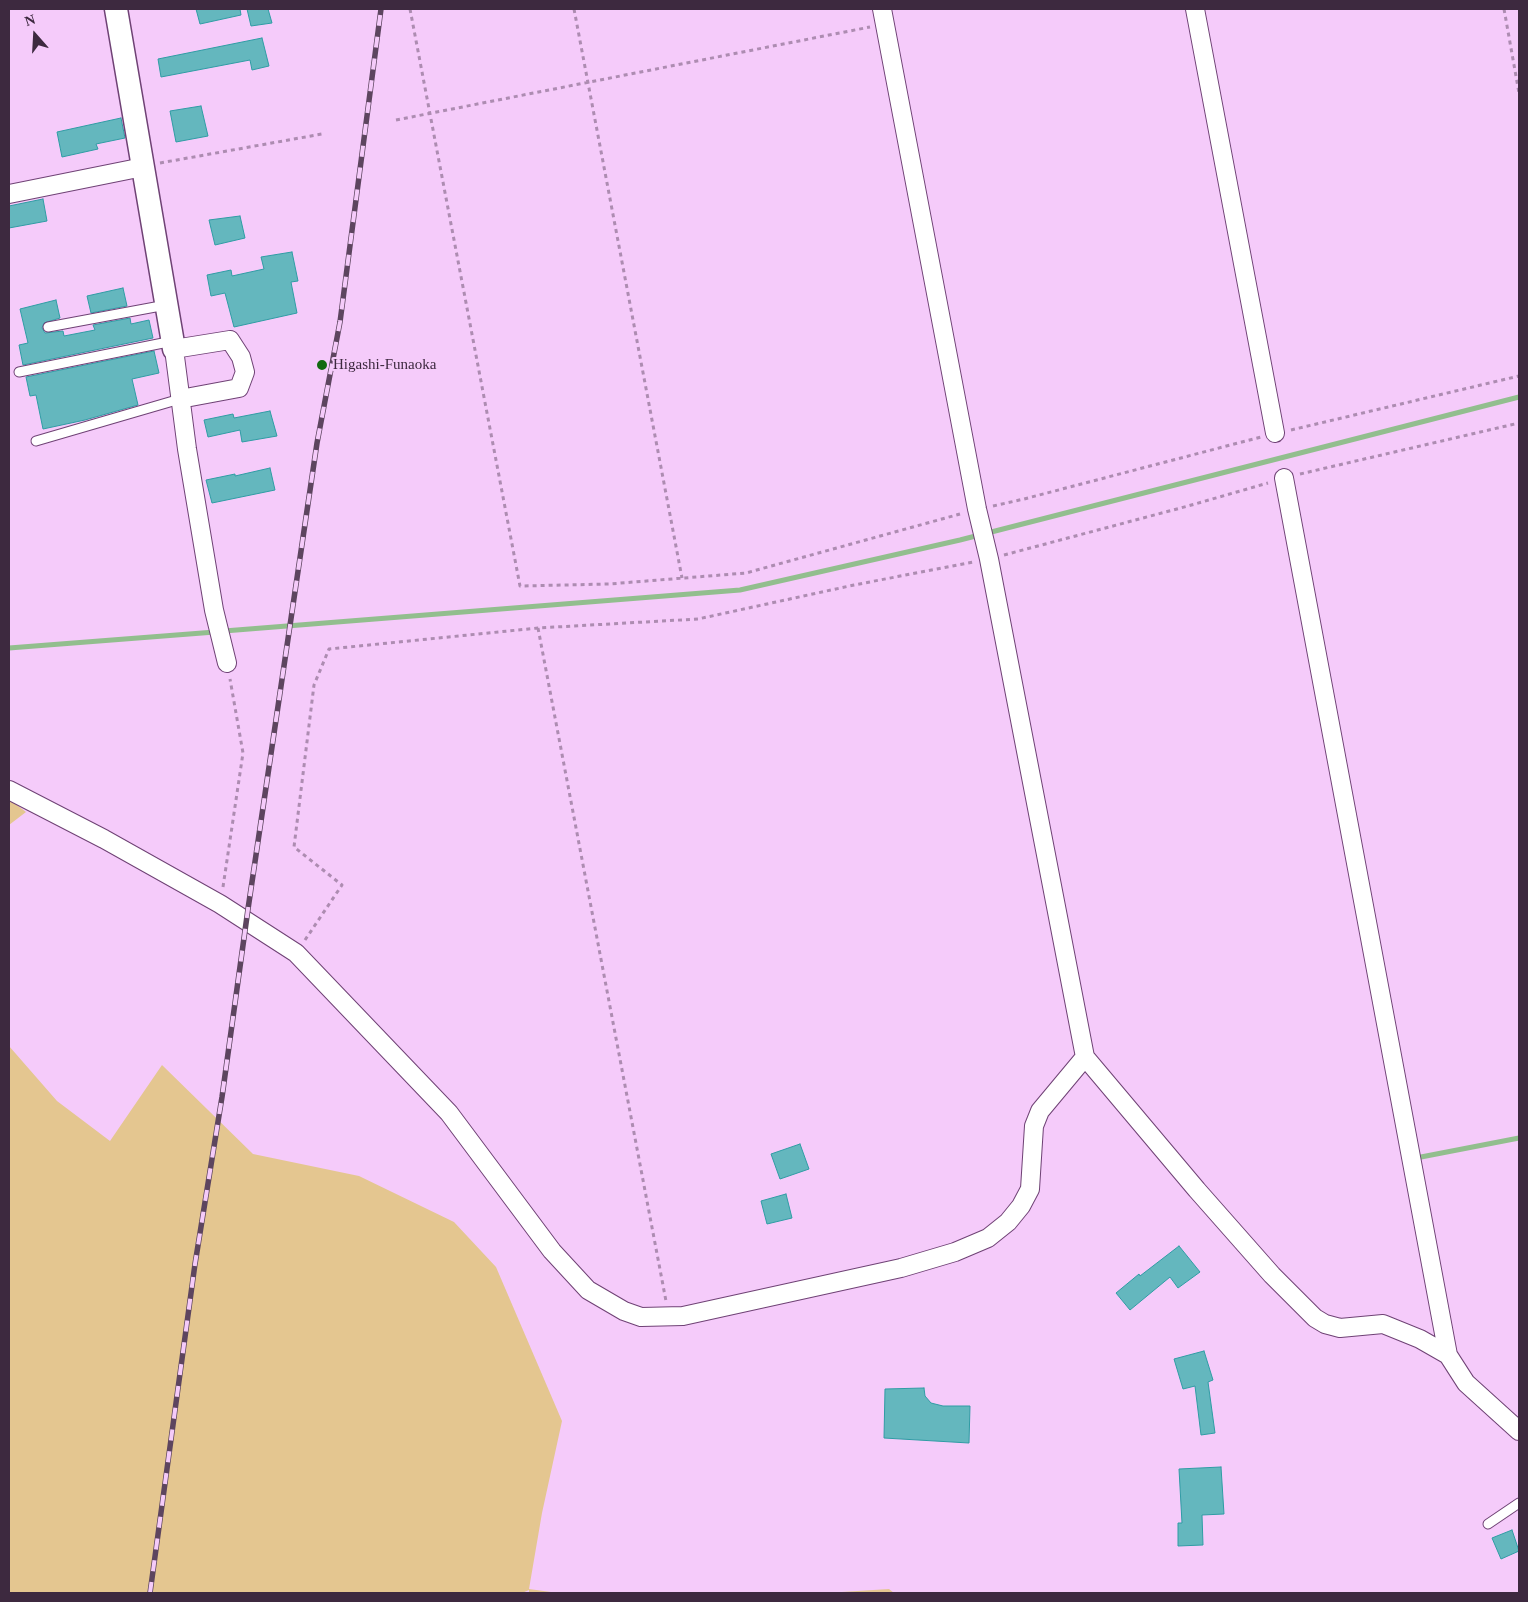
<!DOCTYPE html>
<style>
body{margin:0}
#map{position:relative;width:1528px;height:1602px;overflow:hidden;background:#f5cbfa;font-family:"Times New Roman",serif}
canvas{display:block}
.frame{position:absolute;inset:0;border:10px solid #3d293f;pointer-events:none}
.north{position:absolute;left:10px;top:10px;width:50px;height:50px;-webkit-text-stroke:4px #f5cbfa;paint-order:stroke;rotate:341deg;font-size:14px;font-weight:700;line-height:20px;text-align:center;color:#3d293f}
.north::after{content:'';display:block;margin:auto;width:18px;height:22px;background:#3d293f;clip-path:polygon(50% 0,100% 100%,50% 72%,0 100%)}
</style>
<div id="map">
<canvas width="1528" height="1602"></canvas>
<div class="frame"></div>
<div class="north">N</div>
</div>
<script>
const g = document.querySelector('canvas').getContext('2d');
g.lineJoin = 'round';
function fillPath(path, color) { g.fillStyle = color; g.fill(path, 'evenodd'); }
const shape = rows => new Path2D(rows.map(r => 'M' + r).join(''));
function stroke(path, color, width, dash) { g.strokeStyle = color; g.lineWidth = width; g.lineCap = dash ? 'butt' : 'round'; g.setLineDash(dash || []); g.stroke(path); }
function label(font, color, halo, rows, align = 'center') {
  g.font = font + ' "Times New Roman",serif'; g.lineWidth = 4; g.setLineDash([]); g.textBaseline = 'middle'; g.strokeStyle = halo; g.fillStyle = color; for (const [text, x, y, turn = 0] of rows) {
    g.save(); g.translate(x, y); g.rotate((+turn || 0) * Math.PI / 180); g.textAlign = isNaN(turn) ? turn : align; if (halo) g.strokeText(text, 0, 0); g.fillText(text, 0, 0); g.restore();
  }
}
fillPath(shape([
 [9,799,26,812,9,825],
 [9,1046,57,1101,110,1141,162,1065,253,1154,359,1176,454,1222,496,1267,562,1421,542,1513,529,1589,558,1593,529,1593,529,1590,522,1593,9,1593],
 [889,1589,894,1593,826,1593]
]), '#e4c690');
stroke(shape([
 [224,631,740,590,960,540,1519,397],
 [9,648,215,632],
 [1421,1157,1519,1138]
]), '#92be8e', 5);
const building = shape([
 [196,9,240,9,241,15,200,24,196,9],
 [247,9,268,9,272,23,251,26,247,9],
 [262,38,269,66,252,70,250,60,161,77,158,59,262,38],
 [201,106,208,136,176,142,170,111,201,106],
 [121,118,125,138,96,144,98,149,62,157,57,132,121,118],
 [43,199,47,221,9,228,9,206,43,199],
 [240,216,245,238,215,245,209,220,240,216],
 [292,252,298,281,291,282,297,313,234,327,225,293,211,296,207,275,231,270,232,276,264,269,261,257,292,252],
 [123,288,127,306,91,313,87,296,123,288],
 [56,300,60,318,44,323,42,328,45,333,63,331,64,336,95,330,93,325,130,318,131,324,149,320,153,338,23,365,19,345,28,343,20,309,56,300],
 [154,351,159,373,132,379,138,405,85,420,43,429,36,395,30,396,26,377,154,351],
 [270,411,277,436,242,442,240,430,208,437,204,420,233,414,234,418,270,411],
 [270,468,275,490,212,503,206,480,235,474,235,476,270,468],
 [800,1144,809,1169,780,1179,771,1154,800,1144],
 [786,1194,792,1218,767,1224,761,1201,786,1194],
 [1179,1246,1200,1272,1178,1288,1170,1277,1130,1310,1116,1293,1139,1274,1140,1276,1179,1246],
 [1204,1351,1213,1380,1208,1382,1215,1433,1201,1435,1195,1386,1183,1389,1174,1359,1204,1351],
 [924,1388,925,1396,931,1403,943,1406,970,1406,969,1443,884,1438,885,1389,924,1388],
 [1221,1467,1224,1514,1202,1515,1203,1545,1178,1546,1178,1523,1182,1523,1179,1469,1221,1467],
 [1512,1530,1519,1551,1501,1559,1492,1538,1512,1530]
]);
fillPath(building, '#64b7be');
stroke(building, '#2f9ca4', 1);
const service = shape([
 [48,327,166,305],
 [19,372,173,341],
 [36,441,180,399],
 [1488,1524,1519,1503]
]);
const minor = shape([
 [882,9,977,509,989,559,1085,1057,1197,1190,1272,1275,1315,1318,1325,1324,1340,1328,1383,1324,1420,1339,1448,1355,1466,1383,1519,1431],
 [1195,9,1275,433],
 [9,194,143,167],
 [180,399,239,388,245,372,241,357,230,340,174,349,187,449,214,610,227,663],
 [1284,478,1448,1355],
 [9,790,104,839,220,904,296,953,449,1113,552,1251,588,1290,624,1311,641,1317,683,1316,901,1268,955,1252,988,1238,1008,1222,1021,1206,1030,1189,1034,1126,1040,1111,1085,1057]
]);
const tertiary = shape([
 [116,9,174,349]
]);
stroke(service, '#6f4275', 11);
stroke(minor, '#6f4275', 20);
stroke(tertiary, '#6f4275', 25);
stroke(shape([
 [410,9,520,586,609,584,746,573,960,514],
 [574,9,682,578],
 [1504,9,1519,93],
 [396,120,870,27],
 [160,163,322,134],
 [1291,430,1519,376],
 [1300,474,1519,423],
 [993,506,1024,499,1261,437],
 [1004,555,1188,506,1268,483],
 [538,628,666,1301],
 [223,887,243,753,230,679],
 [305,940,342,885,294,847,314,685,329,649,538,628,698,619,854,585,973,562]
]), '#ad8cb1', 3, [4, 4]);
stroke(service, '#fff', 9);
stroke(minor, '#fff', 18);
stroke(tertiary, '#fff', 22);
const rail = shape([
 [150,1593,195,1264,222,1097,248,909,317,443,340,322,381,9]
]);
stroke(rail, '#5d455f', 5.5);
stroke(rail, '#f5cbfa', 4, [11]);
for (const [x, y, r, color] of [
 [322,365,6,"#126910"]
]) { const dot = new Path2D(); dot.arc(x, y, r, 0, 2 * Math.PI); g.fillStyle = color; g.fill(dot); stroke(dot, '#f5cbfa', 2); }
label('15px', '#3d293f', '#f5cbfa', [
 ["Higashi-Funaoka",333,365]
], 'left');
</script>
